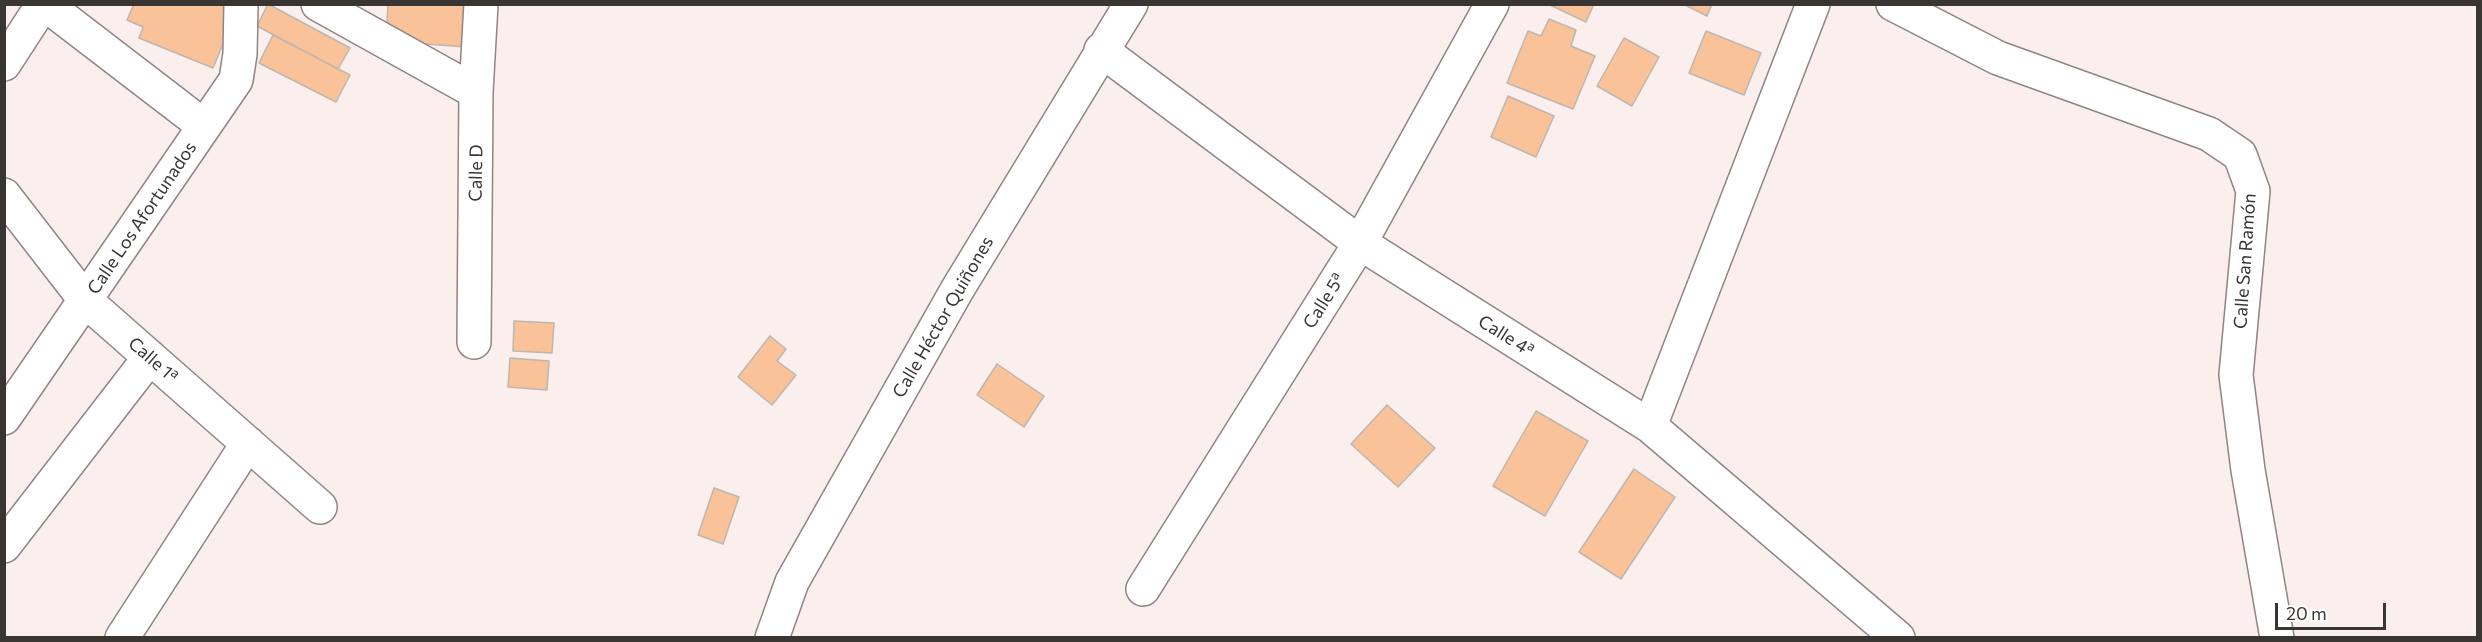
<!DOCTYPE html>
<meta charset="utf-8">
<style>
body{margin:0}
#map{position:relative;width:2482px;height:642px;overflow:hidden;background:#faefec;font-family:Commissioner,sans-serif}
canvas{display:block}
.frame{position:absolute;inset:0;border:6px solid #393533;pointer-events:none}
.scale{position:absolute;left:2275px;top:603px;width:111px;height:27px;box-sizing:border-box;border:3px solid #393533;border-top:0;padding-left:8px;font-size:18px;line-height:21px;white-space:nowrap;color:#393533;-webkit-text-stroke:4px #fff;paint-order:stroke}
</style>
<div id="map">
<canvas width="2482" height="642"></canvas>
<div class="frame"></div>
<div class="scale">20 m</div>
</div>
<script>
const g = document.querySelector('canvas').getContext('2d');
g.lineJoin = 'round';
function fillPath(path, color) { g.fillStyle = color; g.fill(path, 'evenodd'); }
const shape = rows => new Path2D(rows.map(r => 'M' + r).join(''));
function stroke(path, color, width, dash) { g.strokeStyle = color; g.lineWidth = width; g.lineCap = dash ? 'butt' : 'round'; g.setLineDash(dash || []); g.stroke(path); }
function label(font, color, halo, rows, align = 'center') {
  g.font = font + ' Commissioner,sans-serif'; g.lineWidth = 4.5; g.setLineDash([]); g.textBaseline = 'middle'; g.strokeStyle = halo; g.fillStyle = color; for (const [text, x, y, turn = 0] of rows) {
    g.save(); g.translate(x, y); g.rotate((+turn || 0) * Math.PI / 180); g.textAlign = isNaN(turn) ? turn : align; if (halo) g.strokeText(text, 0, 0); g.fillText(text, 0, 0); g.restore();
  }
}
const building = shape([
 [134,4,237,4,239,5,213,68,139,38,143,27,127,20,134,4],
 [268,4,350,48,338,69,257,26,268,4],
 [388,4,468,4,466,47,386,41,388,4],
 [1548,4,1594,4,1586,22,1548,4],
 [1683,4,1712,4,1707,16,1683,4],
 [1549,19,1576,30,1571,46,1595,56,1573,109,1507,83,1528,31,1541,36,1549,19],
 [1706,31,1761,53,1744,95,1689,73,1706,31],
 [273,35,350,75,336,102,259,63,273,35],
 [1624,38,1659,57,1632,106,1597,86,1624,38],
 [1508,96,1554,116,1536,157,1491,137,1508,96],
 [514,321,554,323,552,353,513,351,514,321],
 [770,336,786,349,777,361,796,375,772,405,738,377,770,336],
 [510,358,549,361,547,390,508,387,510,358],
 [997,364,1044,396,1024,427,977,395,997,364],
 [1387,405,1435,448,1398,487,1351,444,1387,405],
 [1536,411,1588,441,1545,516,1493,486,1536,411],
 [1634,469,1675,497,1621,579,1579,552,1634,469],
 [714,488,739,497,723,544,698,535,714,488]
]);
fillPath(building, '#fac298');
stroke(building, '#beb6b0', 1.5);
const minor = shape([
 [45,4,204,126],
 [318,4,476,92],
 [1893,4,1998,58,2209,134,2240,155,2253,191,2236,375,2248,470,2277,638],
 [1101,50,1360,243,1650,426,1898,638],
 [4,64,43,4],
 [4,195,86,301,320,507],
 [474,342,476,92,481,4],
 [4,418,236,80,240,54,241,4],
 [1650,426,1813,4],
 [4,546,150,357],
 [1143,589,1360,243,1492,4],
 [122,638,248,443],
 [772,638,792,582,957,290,1131,4]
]);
stroke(minor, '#8f8583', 36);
stroke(minor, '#fff', 33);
label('18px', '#393533', '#fff', [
 ["Calle D",476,173,-89],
 ["Calle Los Afortunados",142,218,-56],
 ["Calle San Ramón",2245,261,-86],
 ["Calle 5ª",1324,301,-58],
 ["Calle Héctor Quiñones",943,317,-60],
 ["Calle 4ª",1506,336,32],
 ["Calle 1ª",153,360,41]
]);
</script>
